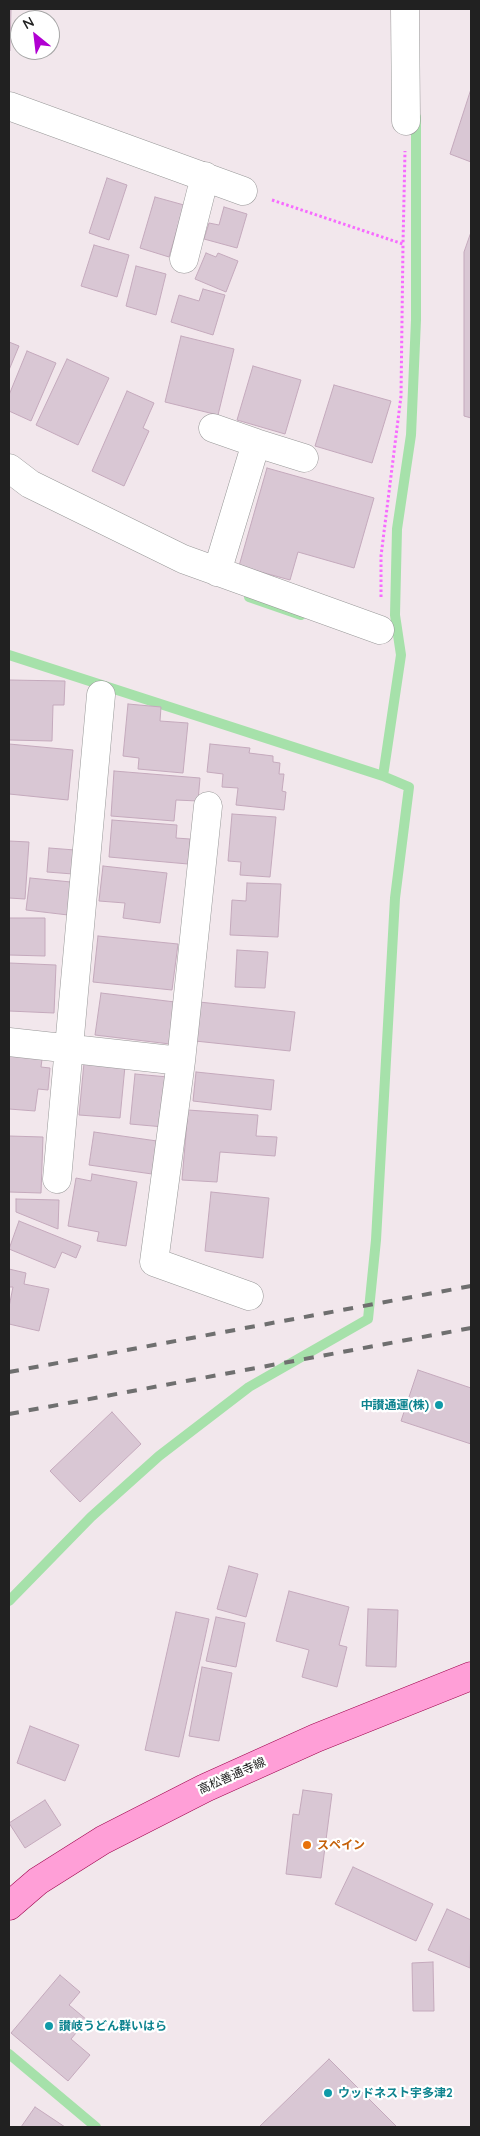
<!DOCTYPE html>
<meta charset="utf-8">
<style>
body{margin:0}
#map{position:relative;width:480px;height:2136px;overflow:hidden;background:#f2e7ec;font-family:Quicksand,sans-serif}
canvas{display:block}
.frame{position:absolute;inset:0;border:10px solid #212121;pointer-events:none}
.north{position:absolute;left:10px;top:10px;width:50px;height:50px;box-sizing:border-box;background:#fff;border:1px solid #a6a6a6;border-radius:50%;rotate:331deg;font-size:14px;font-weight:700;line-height:20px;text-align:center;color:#212121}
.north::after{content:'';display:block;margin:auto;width:18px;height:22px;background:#b100d2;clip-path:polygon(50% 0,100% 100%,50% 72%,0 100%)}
</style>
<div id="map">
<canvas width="480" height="2136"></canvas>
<div class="frame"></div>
<div class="north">N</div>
</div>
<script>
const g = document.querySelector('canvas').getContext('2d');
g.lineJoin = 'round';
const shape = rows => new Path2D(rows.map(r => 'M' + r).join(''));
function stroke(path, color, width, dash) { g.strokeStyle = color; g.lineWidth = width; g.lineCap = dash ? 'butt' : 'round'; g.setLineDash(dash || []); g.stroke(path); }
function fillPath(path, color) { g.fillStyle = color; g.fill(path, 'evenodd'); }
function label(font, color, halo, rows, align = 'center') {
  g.font = font + ' Quicksand,"Noto Sans JP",sans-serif'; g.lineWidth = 4.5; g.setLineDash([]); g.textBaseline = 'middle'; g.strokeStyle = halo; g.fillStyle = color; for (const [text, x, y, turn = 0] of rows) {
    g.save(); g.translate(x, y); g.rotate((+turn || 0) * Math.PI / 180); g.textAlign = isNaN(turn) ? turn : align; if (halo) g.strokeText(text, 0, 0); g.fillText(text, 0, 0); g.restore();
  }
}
stroke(shape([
 [249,597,301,615],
 [9,655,383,776,409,787,395,898,376,1240,368,1319,249,1387,159,1456,91,1517,9,1601],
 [383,776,401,655,395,615,397,529,411,435,416,320,416,117],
 [9,2054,96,2127]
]), '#a6e1aa', 10);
const building = shape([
 [9,9,11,9,10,51,9,51,9,9],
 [471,89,471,162,450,154,471,89],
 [107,178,127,185,109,240,89,233,107,178],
 [155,197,184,205,169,257,140,248,155,197],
 [224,207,247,214,237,248,204,239,209,223,219,225,224,207],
 [471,232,471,418,464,416,464,252,471,232],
 [94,245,129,255,117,297,81,286,94,245],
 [206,253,216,257,218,253,238,261,226,292,195,279,206,253],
 [136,266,166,274,156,315,126,306,136,266],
 [203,289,225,295,213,335,171,322,179,295,199,301,203,289],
 [181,336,234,349,218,415,165,402,181,336],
 [9,342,19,346,9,370,9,342],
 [27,351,56,363,31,421,9,411,9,395,27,351],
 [67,359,109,378,78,445,36,425,67,359],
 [253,366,301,380,285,434,237,420,253,366],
 [334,385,391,401,372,463,315,446,334,385],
 [127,391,154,403,143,428,149,431,124,486,92,471,127,391],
 [267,468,374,498,354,568,298,552,290,580,239,566,267,468],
 [9,680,65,681,64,705,53,705,52,741,9,740,9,680],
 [128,704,161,707,160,721,188,723,183,773,138,769,139,758,123,756,128,704],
 [9,744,73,750,68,800,9,794,9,744],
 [210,744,250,748,249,753,273,756,273,762,280,763,279,774,284,774,282,791,286,792,284,810,236,805,238,788,222,787,223,774,207,772,210,744],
 [114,771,200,778,198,801,176,800,174,821,111,816,114,771],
 [232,814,276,817,270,877,240,875,241,862,228,861,232,814],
 [112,820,177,825,176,838,190,839,188,864,109,857,112,820],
 [9,841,29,842,25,899,9,898,9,841],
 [49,848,75,850,73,874,47,872,49,848],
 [103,866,167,873,160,923,123,918,125,903,99,901,103,866],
 [30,878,71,882,68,915,26,910,30,878],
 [247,883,281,884,278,937,230,935,232,900,246,901,247,883],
 [9,918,45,918,45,956,9,955,9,918],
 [98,936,178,944,172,990,93,982,98,936],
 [237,950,268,952,265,988,235,987,237,950],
 [9,963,56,965,54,1013,9,1011,9,963],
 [101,993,175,1002,170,1044,95,1035,101,993],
 [199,1002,295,1012,290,1051,195,1041,199,1002],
 [9,1049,43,1052,41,1067,50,1068,48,1090,38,1089,35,1111,9,1109,9,1049],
 [84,1063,125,1066,120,1118,79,1115,84,1063],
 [196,1072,274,1080,271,1110,193,1101,196,1072],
 [135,1074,168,1077,164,1127,130,1124,135,1074],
 [188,1110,258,1115,256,1136,277,1137,275,1156,220,1152,217,1182,182,1180,188,1110],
 [94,1132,157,1141,152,1174,89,1165,94,1132],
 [9,1136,43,1137,41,1193,9,1192,9,1136],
 [92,1174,137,1182,126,1246,97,1241,99,1232,68,1226,76,1178,91,1181,92,1174],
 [211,1192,269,1198,263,1258,205,1251,211,1192],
 [16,1199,59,1200,58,1229,16,1212,16,1199],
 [19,1221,81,1246,76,1258,62,1252,55,1268,9,1249,19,1221],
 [9,1269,26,1273,24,1284,49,1289,39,1331,9,1324,9,1307,13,1287,9,1287,9,1269],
 [418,1370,471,1388,471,1444,401,1421,418,1370],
 [112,1412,141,1444,80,1502,50,1471,112,1412],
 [229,1566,258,1574,246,1617,217,1609,229,1566],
 [289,1591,349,1607,339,1645,347,1647,337,1687,302,1677,309,1650,276,1641,289,1591],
 [368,1609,398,1610,396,1667,366,1666,368,1609],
 [176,1612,209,1619,179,1757,145,1750,176,1612],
 [216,1617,245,1623,236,1667,206,1661,216,1617],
 [202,1667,232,1673,219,1741,189,1736,202,1667],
 [30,1726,79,1745,65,1781,17,1763,30,1726],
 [303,1790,332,1794,321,1878,286,1874,293,1814,299,1815,303,1790],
 [45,1800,61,1825,25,1848,9,1823,45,1800],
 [353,1867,433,1904,416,1941,335,1904,353,1867],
 [447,1909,471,1920,470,1968,428,1950,447,1909],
 [433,1962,434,2011,413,2011,412,1963,433,1962],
 [60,1975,80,1992,69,2005,87,2020,71,2039,90,2055,68,2081,11,2033,60,1975],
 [329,2059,397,2127,259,2127,329,2059],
 [35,2107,65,2127,21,2127,35,2107]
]);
fillPath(building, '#d9c7d4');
stroke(building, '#c4a9bc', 1);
const minor = shape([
 [405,9,406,121],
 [9,106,243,191],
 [184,259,205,176],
 [213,428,256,443,217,572],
 [256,443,304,458],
 [9,468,30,484,183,559,380,630],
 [9,1042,181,1061,208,806],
 [181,1061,154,1262,249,1296],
 [57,1179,101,695]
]);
const major = shape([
 [9,1906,38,1881,103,1840,205,1788,316,1738,471,1676]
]);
stroke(minor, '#989898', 29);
stroke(major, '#9e004c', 29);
stroke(shape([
 [272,200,403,244,405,151],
 [381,597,381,556,401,396,403,244]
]), '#f76bff', 3, [2.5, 2.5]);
stroke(minor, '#fff', 28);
stroke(major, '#ff9fd7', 28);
stroke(shape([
 [9,1372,471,1286],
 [9,1414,471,1328]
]), '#6f6f6f', 4, [10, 10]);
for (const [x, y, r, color] of [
 [439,1405,5,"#0f9aa8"],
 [307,1845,5,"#e8710a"],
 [49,2026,5,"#0f9aa8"],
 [328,2093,5,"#0f9aa8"]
]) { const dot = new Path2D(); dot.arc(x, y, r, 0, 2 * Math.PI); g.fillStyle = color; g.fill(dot); stroke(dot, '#fff', 2); }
label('bold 12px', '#0d838f', '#fff', [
 ["中讃通運(株)",429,1405,"right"],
 ["讃岐うどん群いはら",59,2026],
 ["ウッドネスト宇多津2",338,2093]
], 'left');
label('12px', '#212121', '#fff', [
 ["高松善通寺線",232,1776,-24]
]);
label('bold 12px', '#c56008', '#fff', [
 ["スペイン",317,1845]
], 'left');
</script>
